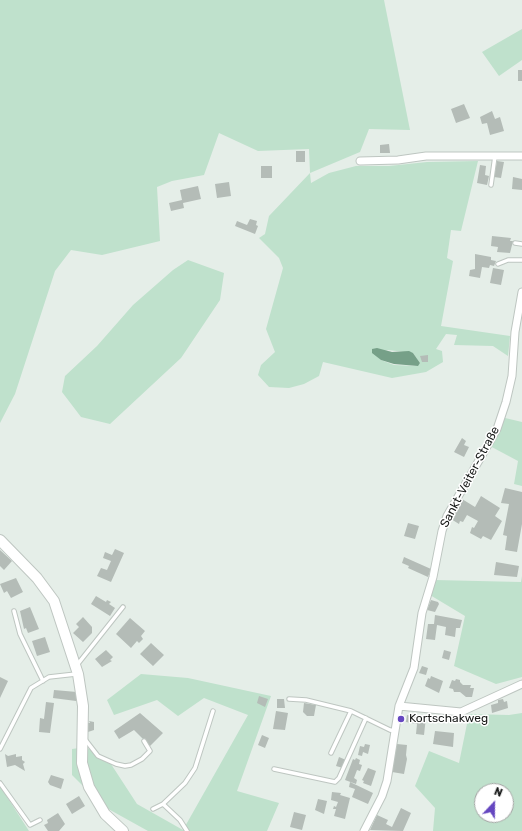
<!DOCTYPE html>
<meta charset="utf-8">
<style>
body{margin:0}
#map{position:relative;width:522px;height:831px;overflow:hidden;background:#e5eee8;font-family:Rubik,sans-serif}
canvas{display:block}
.north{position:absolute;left:474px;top:783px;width:40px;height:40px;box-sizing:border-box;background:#fff;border:1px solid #a2a3a2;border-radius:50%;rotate:22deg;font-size:11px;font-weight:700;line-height:16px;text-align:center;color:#161817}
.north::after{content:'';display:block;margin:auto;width:14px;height:18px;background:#6547c0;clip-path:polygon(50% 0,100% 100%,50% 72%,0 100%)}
</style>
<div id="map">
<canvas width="522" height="831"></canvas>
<div class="north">N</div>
</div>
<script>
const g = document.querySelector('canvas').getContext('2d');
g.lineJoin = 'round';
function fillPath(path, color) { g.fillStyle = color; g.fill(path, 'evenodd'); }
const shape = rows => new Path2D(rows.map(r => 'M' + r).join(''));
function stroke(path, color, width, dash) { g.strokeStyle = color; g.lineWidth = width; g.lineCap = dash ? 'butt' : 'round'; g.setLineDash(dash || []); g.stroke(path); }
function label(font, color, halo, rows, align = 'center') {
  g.font = font + ' Rubik,sans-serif'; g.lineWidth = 3; g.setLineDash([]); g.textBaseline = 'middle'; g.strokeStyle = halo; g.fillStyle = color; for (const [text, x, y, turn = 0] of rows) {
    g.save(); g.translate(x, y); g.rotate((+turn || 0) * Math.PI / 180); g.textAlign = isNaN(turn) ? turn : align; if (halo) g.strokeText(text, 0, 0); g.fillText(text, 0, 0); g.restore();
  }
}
fillPath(shape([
 [0,0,384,0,410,130,369,129,360,152,310,173,311,183,329,173,356,166,389,166,427,162,478,161,461,231,451,230,447,258,453,261,441,326,510,336,508,356,493,346,454,345,457,335,446,334,436,349,442,351,443,362,426,372,392,378,323,362,319,376,304,384,289,388,269,387,258,375,261,365,275,352,266,329,283,268,279,258,259,238,265,234,269,216,310,173,309,149,258,151,219,133,204,175,172,181,157,187,160,241,102,255,71,250,55,271,15,394,0,423],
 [388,350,413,353,420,363,417,366,394,365,381,360,375,354],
 [522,29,522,60,499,76,482,52],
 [188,260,224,273,220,300,181,358,110,424,81,417,62,392,65,376,97,346,133,305,173,270],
 [501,417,522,422,522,486,514,484,518,461,488,445],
 [522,576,522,677,496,684,454,666,465,616,430,595,435,580,521,582],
 [141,674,188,678,271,696,237,791,279,803,267,831,148,831,103,806,72,775,72,749,86,747,109,761,137,804,183,830,248,715,204,698,178,716,157,700,114,715,107,700],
 [522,713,522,831,433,831,435,808,415,786,429,751,459,763,469,714,509,715],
 [482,791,506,791,506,815,482,815],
 [0,786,29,831,0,831]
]), '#bfe1cc');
fillPath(shape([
 [377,348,392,352,409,351,413,353,420,363,418,366,394,364,381,360,372,353,372,349]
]), '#76a088');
fillPath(shape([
 [518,70,522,70,522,81,518,81],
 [464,104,470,118,456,123,451,109],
 [492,111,495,119,500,117,504,131,490,135,487,123,482,124,480,117],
 [389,144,390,153,380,153,380,145],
 [296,151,305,151,305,162,296,162],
 [497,161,504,162,501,178,494,177],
 [480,165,486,166,485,175,489,176,487,185,477,183],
 [261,166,272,166,272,178,261,178],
 [513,177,522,179,522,190,512,189],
 [229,182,231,196,217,198,215,184],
 [198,186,201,199,183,203,184,208,171,211,169,203,182,200,180,190],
 [250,219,257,221,256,225,258,226,255,234,235,226,237,221,247,225],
 [492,236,511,238,510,241,513,241,510,253,497,252,498,247,491,246],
 [475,254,491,257,491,260,496,261,494,266,490,265,489,268,482,267,480,278,469,276,470,270,475,269],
 [493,268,504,270,501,285,490,283],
 [428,355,428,362,422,362,420,356],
 [462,438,466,441,464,445,469,447,464,457,454,452],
 [505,488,522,492,522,524,517,552,505,550,507,536,503,535,509,504,501,503],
 [481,496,500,508,495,516,502,521,491,540,483,536,481,539,470,533,472,527,474,528,478,521,467,515,463,522,460,521,459,524,451,519,462,499,475,507],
 [408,523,419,526,415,539,404,536],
 [115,549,124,553,111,582,97,576,101,568,107,570,111,561,103,558,105,552,112,555],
 [0,550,12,561,4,570,0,566],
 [404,557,431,569,428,577,408,568,409,566,402,563],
 [496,562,519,566,517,577,494,575],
 [16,578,23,592,11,598,7,591,4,593,0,584],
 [96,596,106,602,107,600,111,602,109,604,115,608,110,616,91,604],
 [431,600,438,602,439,604,435,612,427,610],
 [30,607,39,629,28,633,26,628,24,629,20,611],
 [435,615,462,620,460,628,456,628,455,637,445,635,446,627,437,625,435,640,426,639,428,624,434,624],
 [83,617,92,627,92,633,83,642,73,633,79,627,76,624],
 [130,618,145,631,141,636,143,639,139,643,137,641,131,648,116,634],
 [45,637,50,652,37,656,32,641],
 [151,643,164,655,153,666,140,654],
 [106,650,113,657,110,660,112,661,102,667,95,659],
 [444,650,451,652,449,660,442,658],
 [422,666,428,668,426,675,419,673],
 [431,676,443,681,439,693,425,686,428,678,430,679],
 [0,677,8,681,0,698],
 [456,679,460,680,460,682,463,685,471,685,470,688,474,688,472,697,466,697,460,692,454,692,453,689,449,688,452,680,455,681],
 [54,690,77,692,76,701,53,698],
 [259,696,268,699,265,707,257,703],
 [277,699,284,699,285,708,277,708],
 [503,699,504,702,507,701,508,708,492,713,491,705,498,703,498,700],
 [46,702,54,703,50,733,39,732,40,718,44,719],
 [304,703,316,705,314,716,307,716,303,712],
 [276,711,288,713,285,730,273,729],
 [140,713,163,733,150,746,134,730,119,739,114,731],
 [407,715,426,717,424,735,416,734,417,724,406,722],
 [89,721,94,722,94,730,88,732,87,723,90,723],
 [435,731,454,733,453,747,433,744],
 [262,735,269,738,265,748,258,745],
 [365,744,370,745,368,754,363,752,362,756,358,755,360,746,364,747],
 [397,744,407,745,406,755,407,759,404,774,392,772],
 [5,754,8,756,16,754,16,757,22,756,22,760,25,762,23,764,25,771,15,765,7,767],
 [339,757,346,760,343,768,336,766],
 [356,758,360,760,359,764,362,765,360,771,357,770,354,778,357,780,356,784,345,780,353,759,355,760],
 [368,768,376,771,371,786,363,783,364,781,362,780],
 [51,775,64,779,61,789,50,785,48,782],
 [350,782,373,793,368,804,352,797,355,789,349,787],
 [332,792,341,793,340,795,350,798,345,819,334,816,336,809,333,809,334,806,336,807,338,802,331,800],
 [79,796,85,806,72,814,66,804],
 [318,799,327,801,324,814,315,810],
 [401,808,411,813,403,831,370,830,377,815,388,820,386,824,392,827],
 [294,812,306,815,302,830,290,827],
 [58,813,65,824,59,831,48,831,44,825,48,823,47,820]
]), '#b4bcb7');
const lane = shape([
 [491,185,495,156],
 [515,243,522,244],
 [498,264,508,260,522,260],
 [14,611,20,634,43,681],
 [77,665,123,607],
 [289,699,306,700,351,711,390,730,395,731],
 [84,738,98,756,116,764,125,766,131,765,142,759,150,751,144,741],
 [0,749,31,688,49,677,76,674],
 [331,753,351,711],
 [274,769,335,782,339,778,366,718],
 [0,783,30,825,40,820],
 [153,809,163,804],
 [187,831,180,820,163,804,185,783,195,768,213,711]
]);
const street = shape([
 [360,161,398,160,426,156,522,156],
 [399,706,461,712,522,684],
 [364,831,382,796,387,781,399,706,414,668,422,613,433,577,442,531,447,516,497,429,506,402,512,376,515,332,522,292]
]);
const secondary = shape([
 [0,540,37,578,54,601,78,674,83,706,82,763,89,787,105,814,123,831]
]);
stroke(lane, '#bec6c1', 5.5);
stroke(street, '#bec6c1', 9);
stroke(secondary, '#bec6c1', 12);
stroke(lane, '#fff', 3.5);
stroke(street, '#fff', 7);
stroke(secondary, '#fff', 10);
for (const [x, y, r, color] of [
 [401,719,4,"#6547c0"]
]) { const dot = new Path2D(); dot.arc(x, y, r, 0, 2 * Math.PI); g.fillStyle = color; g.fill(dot); stroke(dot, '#fff', 1.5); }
label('12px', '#161817', '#fff', [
 ["Sankt-Veiter-Straße",470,477,-62]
]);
label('12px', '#161817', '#fff', [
 ["Kortschakweg",409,719]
], 'left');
</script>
